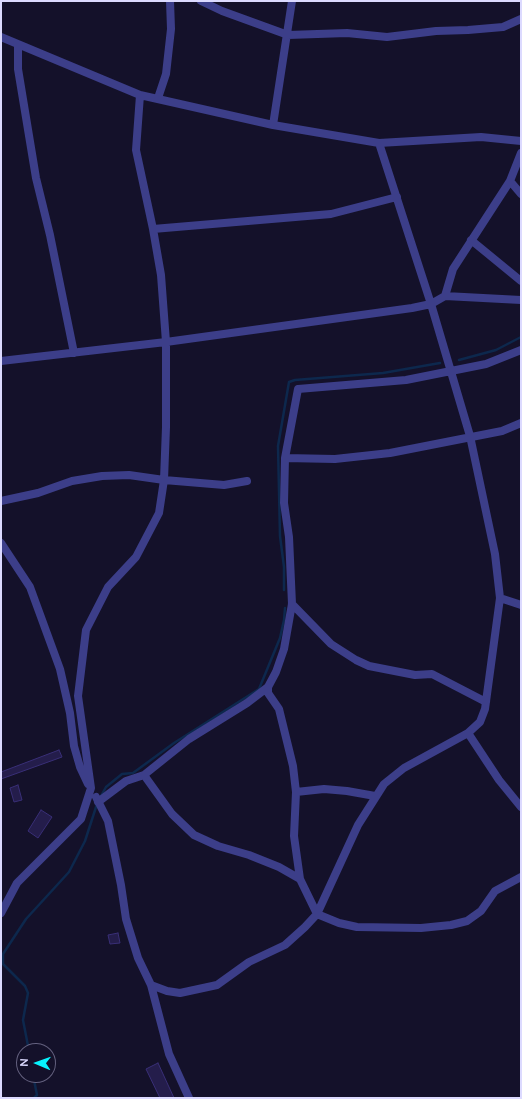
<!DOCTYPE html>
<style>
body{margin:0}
#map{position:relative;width:522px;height:1099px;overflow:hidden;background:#14112a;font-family:"Nunito Sans",sans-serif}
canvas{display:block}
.frame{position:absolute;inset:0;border:2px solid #dcdaff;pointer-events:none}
.north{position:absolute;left:16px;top:1043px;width:40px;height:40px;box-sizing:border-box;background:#14112a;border:1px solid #64617f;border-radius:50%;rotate:272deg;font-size:11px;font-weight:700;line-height:16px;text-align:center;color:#dcdaff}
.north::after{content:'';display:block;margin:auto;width:14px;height:18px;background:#07f3fe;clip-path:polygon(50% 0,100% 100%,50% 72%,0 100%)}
</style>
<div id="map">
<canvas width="522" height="1099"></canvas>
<div class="frame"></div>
<div class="north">N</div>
</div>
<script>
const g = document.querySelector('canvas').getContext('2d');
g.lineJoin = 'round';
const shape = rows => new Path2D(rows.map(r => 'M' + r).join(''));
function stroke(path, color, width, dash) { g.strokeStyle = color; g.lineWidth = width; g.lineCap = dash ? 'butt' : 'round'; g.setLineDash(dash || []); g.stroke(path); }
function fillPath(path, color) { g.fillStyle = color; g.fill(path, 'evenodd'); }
stroke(shape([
 [459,360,496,350,521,337],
 [284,590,284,567,280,536,278,446,289,382,295,380,383,373,440,363],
 [101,796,106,787,122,774,133,773,174,743,259,689,280,638,284,620,285,608],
 [29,1051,23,1020,28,993,25,986,3,964,3,954,26,919,69,872,85,841,97,804],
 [33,1075,37,1095,34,1098]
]), '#0d284d', 2.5);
const building = shape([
 [59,750,62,757,1,779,1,772,59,750],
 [18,785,22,800,14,802,10,788,18,785],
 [41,810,52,817,38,838,28,831,41,810],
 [118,933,120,943,110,944,108,935,118,933],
 [158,1063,174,1098,160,1098,146,1069,158,1063]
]);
fillPath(building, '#241d4b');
stroke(building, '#392f77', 1);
stroke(shape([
 [201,1,222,11,288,35,347,33,387,37,436,31,468,30,503,27,521,19],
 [1,37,140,95,273,125,379,143,481,137,521,141],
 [18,45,18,69,36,178,50,235,74,353],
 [158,98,166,74,171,29,170,1],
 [273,125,292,1],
 [510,181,521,194],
 [153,229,331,214,397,197],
 [471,240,521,281],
 [445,296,453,269,510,181,521,153],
 [1,361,166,342,412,308,431,304,445,296,521,300],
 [285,458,335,459,390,453,502,431,521,423],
 [1,501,38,493,72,481,102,476,129,475,164,480,224,485,247,481],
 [1,543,30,587,60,669,70,713,74,746,80,767,88,784],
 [500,598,521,605],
 [292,604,331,644,356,660,369,666,415,675,432,674,486,702],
 [268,687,268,693,279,709,293,766,296,792,294,836,300,879,317,914,339,923,357,927,421,928,451,925,467,921,481,911,495,891,521,877],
 [468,733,499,780,521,807],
 [144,775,172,814,194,835,218,846,249,855,279,867,300,879],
 [296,792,324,789,347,791,375,796],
 [96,797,108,821,121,885,126,919,138,958,151,985,169,1054,189,1098],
 [98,802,126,781,144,775,189,739,247,703,268,687,276,672,284,649,292,604,289,537,284,503,285,458,298,389,406,380,486,364,521,350],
 [1,913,17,883,81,819,91,788,78,696,86,630,108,587,136,557,159,513,164,480,166,427,166,342,161,275,153,229,136,150,140,95],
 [151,985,167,991,180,993,217,985,249,962,285,945,305,927,317,914,358,825,384,784,404,768,468,733,480,722,485,709,500,598,495,554,470,436,431,304,379,143]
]), '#3c3e89', 8);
</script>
